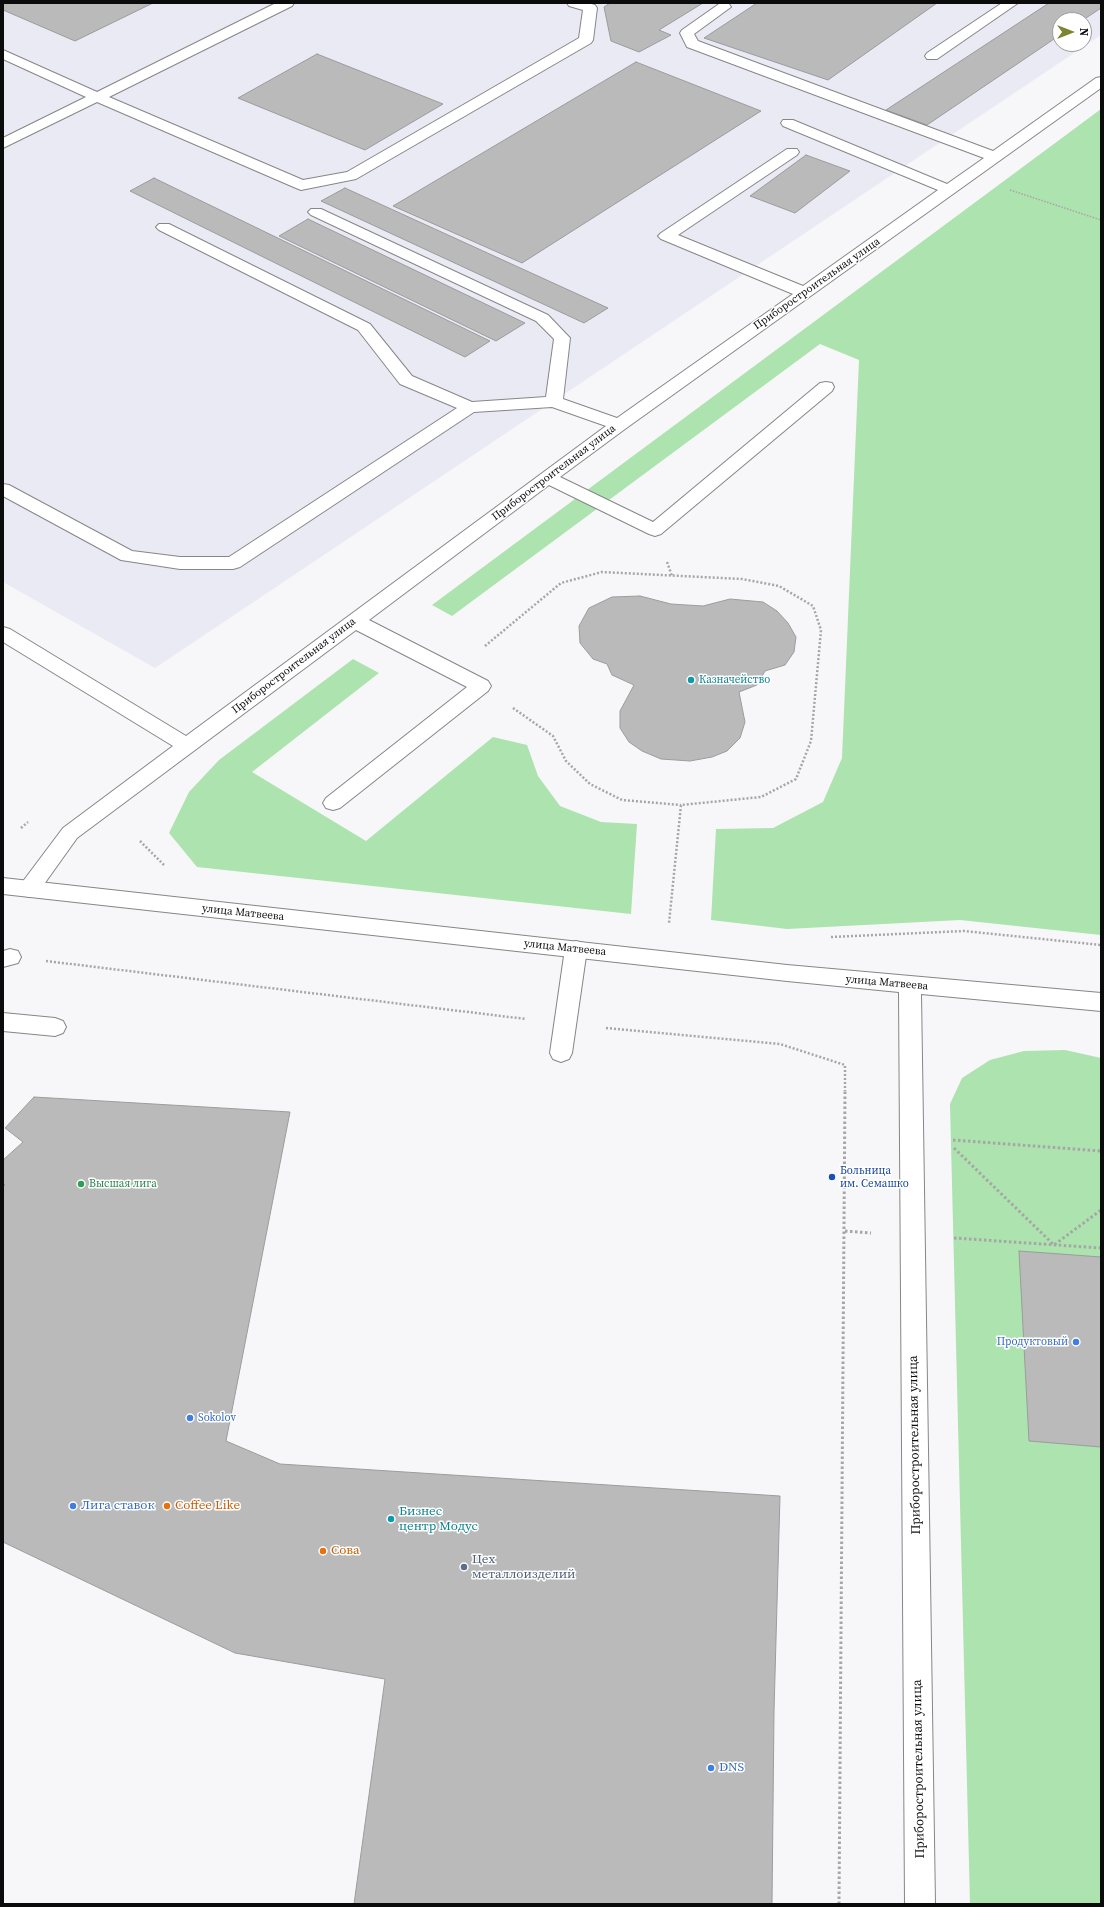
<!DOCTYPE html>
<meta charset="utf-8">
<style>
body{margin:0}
#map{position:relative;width:1104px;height:1907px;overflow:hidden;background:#f7f7f9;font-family:"Source Serif 4",serif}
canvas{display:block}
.frame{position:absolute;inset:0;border:4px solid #0b0b0c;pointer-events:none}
.north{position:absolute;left:1052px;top:12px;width:40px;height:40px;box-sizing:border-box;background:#fff;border:1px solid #9d9d9e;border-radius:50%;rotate:90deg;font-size:11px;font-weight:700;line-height:16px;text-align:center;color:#0b0b0c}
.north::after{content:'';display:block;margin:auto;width:14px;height:18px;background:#7e8530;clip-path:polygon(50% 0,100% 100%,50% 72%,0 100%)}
</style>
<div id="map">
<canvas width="1104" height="1907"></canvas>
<div class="frame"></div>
<div class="north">N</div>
</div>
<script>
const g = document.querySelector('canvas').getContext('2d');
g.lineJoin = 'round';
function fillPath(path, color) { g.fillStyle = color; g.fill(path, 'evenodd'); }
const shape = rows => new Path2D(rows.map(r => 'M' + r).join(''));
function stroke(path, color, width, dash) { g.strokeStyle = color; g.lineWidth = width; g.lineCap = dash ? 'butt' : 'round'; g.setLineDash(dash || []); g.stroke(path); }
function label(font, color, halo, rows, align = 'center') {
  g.font = font + ' "Source Serif 4",serif'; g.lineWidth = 3; g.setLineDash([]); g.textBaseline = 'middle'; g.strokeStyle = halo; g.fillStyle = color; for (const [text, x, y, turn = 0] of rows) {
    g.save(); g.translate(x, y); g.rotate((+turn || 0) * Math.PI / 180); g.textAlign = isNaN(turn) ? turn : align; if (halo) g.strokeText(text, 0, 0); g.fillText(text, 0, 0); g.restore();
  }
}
fillPath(shape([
 [3,3,1101,3,1101,35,155,668,3,582],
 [1060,20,1084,20,1084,44,1060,44]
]), '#eaeaf4');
fillPath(shape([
 [1101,109,1101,935,960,920,787,929,711,920,716,829,773,828,823,802,842,758,859,360,820,344,452,616,432,605],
 [353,659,379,673,252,772,366,841,493,737,527,745,538,776,560,806,601,822,637,824,631,914,197,867,169,833,189,792,219,760],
 [1065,1050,1101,1058,1101,1904,970,1904,950,1104,962,1078,990,1060,1024,1051]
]), '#ade3ae');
const building = shape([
 [3,3,153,3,75,41,3,10,3,3],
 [610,3,703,3,659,30,671,35,639,52,611,41,604,7,610,3],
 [757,3,937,3,828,80,704,38,757,3],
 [1049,3,1101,3,1101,8,1083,20,1060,20,1060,35,927,125,886,110,1049,3],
 [317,54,443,104,365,150,238,98,317,54],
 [636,62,761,111,522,263,393,206,636,62],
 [806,155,850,171,795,213,750,196,806,155],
 [154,178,490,341,465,357,130,191,154,178],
 [345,188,608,308,584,323,321,201,345,188],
 [308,219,525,323,496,341,279,236,308,219],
 [640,596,671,604,703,606,730,599,763,602,777,611,788,623,796,637,794,652,785,665,765,671,757,685,739,692,745,722,740,738,727,751,712,757,690,761,661,759,642,751,629,742,620,728,620,711,634,685,612,675,607,664,593,659,580,643,579,626,589,608,612,597,640,596],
 [34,1097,290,1112,226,1441,280,1464,780,1496,774,1711,772,1904,354,1904,385,1679,235,1653,3,1542,3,1187,5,1185,3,1183,3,1160,23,1142,5,1128,34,1097],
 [1019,1251,1101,1257,1101,1447,1029,1441,1019,1251]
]);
fillPath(building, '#bababb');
stroke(building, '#9c9c9e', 1);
const minor = shape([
 [276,3,294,3,292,6,109,97,303,180,347,172,579,38,583,10,569,6,567,3,588,3,595,5,597,8,593,40,591,43,356,179,301,190,296,188,97,102,3,148,3,138,86,97,3,59,3,50,97,92,276,3],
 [724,3,729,4,731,7,694,34,698,41,993,151,1096,78,1101,77,1101,88,625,429,560,477,653,522,820,383,826,382,832,383,834,387,832,391,661,534,655,536,649,534,549,485,369,620,488,681,491,686,488,691,340,808,333,810,326,808,323,803,326,798,467,687,356,630,77,838,37,894,29,897,21,894,18,889,21,884,63,828,173,746,3,642,3,627,10,629,186,736,606,426,552,407,474,412,240,567,233,569,180,569,121,560,3,496,3,484,9,485,132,551,180,557,229,557,457,408,400,384,358,330,159,230,156,227,159,224,169,224,370,324,412,376,472,402,546,397,554,339,536,321,311,215,308,212,311,209,321,209,548,315,570,338,563,399,617,418,793,294,661,239,658,236,661,233,787,149,797,149,799,152,797,155,678,235,803,286,938,190,783,126,781,123,783,120,793,120,947,184,984,158,687,47,680,33,682,30,719,4,724,3],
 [1002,3,1018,3,937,59,927,59,925,56,927,53,1002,3],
 [576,941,584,943,587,949,572,1053,569,1059,561,1062,553,1059,550,1053,565,949,568,943,576,941],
 [10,949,18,951,21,957,18,963,3,967,3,951,10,949],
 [3,1013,55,1018,63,1021,66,1027,63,1033,55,1036,3,1031,3,1013]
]);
const major = shape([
 [3,878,787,965,1101,993,1101,1011,921,994,935,1904,905,1904,899,992,787,981,3,894,3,878]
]);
stroke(minor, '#868688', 2);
stroke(major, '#868688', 2);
stroke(shape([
 [1010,190,1101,220]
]), '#a6a6a7', 1.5, [1.5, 1.5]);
stroke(shape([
 [667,562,672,576],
 [485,646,561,583,602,572,742,579,779,586,813,606,821,630,811,741,796,779,761,797,681,805,669,923],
 [513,708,553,736,566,761,590,784,622,800,681,805],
 [21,828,28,822],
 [140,841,164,865],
 [831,937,964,931,1101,945],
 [46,961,526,1019],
 [606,1028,780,1044,845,1065,845,1091]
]), '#a6a6a7', 2.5, [2, 2]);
stroke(shape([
 [953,1140,1101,1151],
 [954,1148,1054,1245,1101,1210],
 [845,1231,871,1233],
 [954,1238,1101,1248],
 [839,1904,845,1090]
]), '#a6a6a7', 3, [2.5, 2.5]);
fillPath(minor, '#fff');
fillPath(major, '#fff');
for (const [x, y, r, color] of [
 [691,680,4,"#0f9aa8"],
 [832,1177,4,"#1a4fb4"],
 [81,1184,4,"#2e9e5b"],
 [1076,1342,4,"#3f7fe0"],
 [190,1418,4,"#3f7fe0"],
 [73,1506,4,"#3f7fe0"],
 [167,1506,4,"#e8710a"],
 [391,1519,4,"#0f9aa8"],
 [323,1551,4,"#e8710a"],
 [464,1567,4,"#5c6f8a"],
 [711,1768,4,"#3f7fe0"]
]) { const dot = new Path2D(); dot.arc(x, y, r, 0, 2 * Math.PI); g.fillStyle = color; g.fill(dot); stroke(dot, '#fff', 1.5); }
label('11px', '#0b0b0c', '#fff', [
 ["Приборостроительная улица",817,284,-35],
 ["Приборостроительная улица",554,473,-37],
 ["Приборостроительная улица",294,666,-37],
 ["улица Матвеева",243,913,6],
 ["улица Матвеева",565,948,6],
 ["улица Матвеева",887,983,5]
]);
label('11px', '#0d838f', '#fff', [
 ["Казначейство",699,680]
], 'left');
label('11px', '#164399', '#fff', [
 ["Больница",840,1171],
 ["им. Семашко",840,1184]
], 'left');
label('11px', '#27864d', '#fff', [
 ["Высшая лига",89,1184]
], 'left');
label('11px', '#366cbe', '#fff', [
 ["Продуктовый",1068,1342],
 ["Sokolov",198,1418,"left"]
], 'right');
label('13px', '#0b0b0c', '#fff', [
 ["Приборостроительная улица",915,1445,-91],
 ["Приборостроительная улица",919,1769,-91]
]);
label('13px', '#366cbe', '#fff', [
 ["Лига ставок",81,1506],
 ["DNS",719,1768]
], 'left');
label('13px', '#c56008', '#fff', [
 ["Coffee Like",175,1506],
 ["Сова",331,1551]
], 'left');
label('13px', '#0d838f', '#fff', [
 ["Бизнес",399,1512],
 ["центр Модус",399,1527]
], 'left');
label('13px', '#4e5e75', '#fff', [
 ["Цех",472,1560],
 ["металлоизделий",472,1575]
], 'left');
</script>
